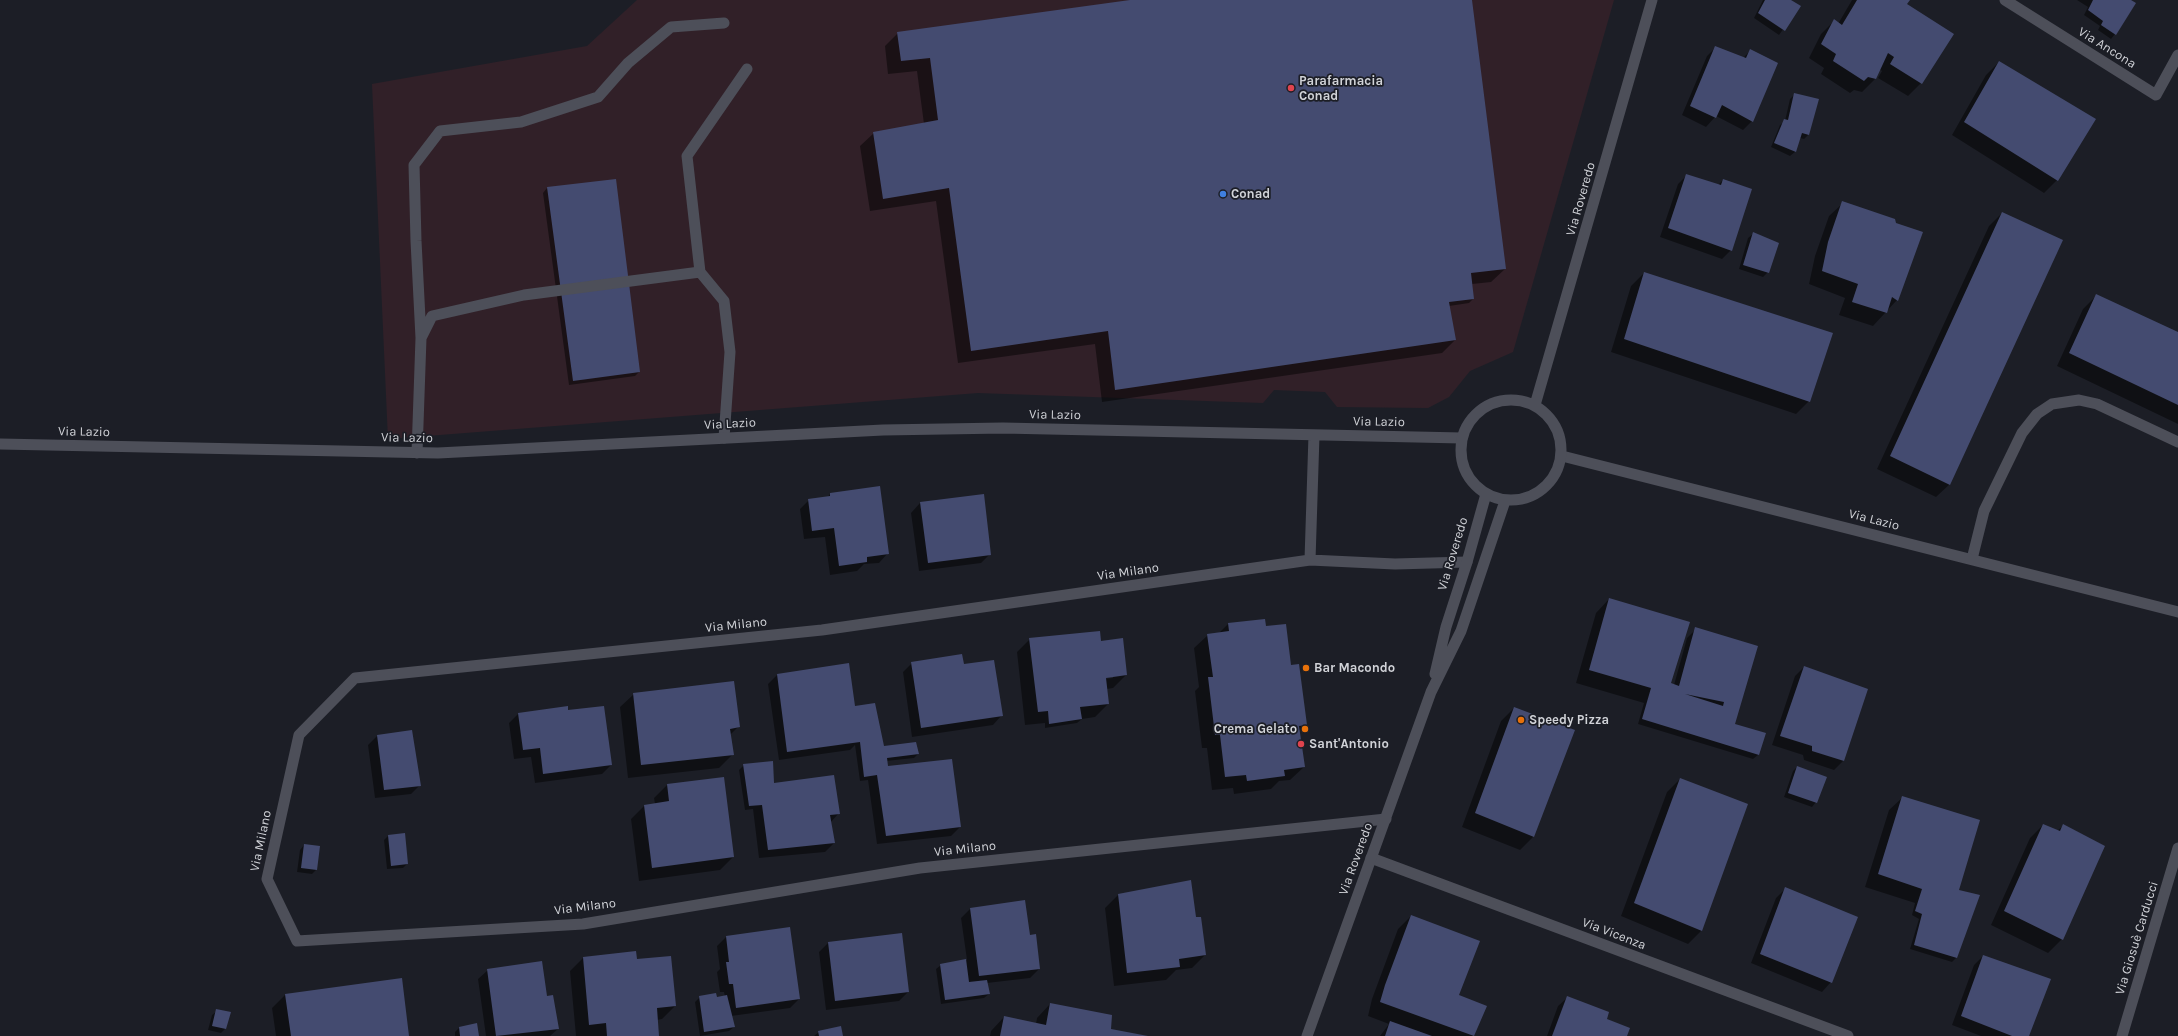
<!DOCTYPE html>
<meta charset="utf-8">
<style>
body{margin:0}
canvas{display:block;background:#1c1e26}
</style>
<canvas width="2178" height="1036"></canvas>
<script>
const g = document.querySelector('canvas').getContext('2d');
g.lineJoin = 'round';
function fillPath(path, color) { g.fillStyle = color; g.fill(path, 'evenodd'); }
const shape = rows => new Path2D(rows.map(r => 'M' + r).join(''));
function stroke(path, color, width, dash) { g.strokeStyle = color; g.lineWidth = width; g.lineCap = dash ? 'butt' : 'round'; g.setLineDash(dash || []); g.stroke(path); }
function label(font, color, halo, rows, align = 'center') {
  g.font = font + ' Karla,sans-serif'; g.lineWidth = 3.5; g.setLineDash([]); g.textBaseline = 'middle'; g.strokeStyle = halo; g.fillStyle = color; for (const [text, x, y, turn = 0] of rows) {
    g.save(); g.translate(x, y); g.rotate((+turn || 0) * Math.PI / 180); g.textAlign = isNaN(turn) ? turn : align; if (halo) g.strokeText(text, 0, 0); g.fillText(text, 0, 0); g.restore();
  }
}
fillPath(shape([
 [637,0,1614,0,1513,352,1470,371,1449,397,1428,408,1337,407,1325,392,1274,390,1263,403,978,393,388,439,372,84,587,46]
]), '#312028');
fillPath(shape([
 [1138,0,1471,0,1505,269,1491,282,1472,284,1473,299,1469,303,1449,306,1455,340,1442,353,1102,402,1095,344,958,363,936,201,870,211,860,146,874,133,924,124,917,71,888,74,885,46,898,33],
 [1763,0,1789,0,1800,6,1779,35,1754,18],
 [1852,0,1907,0,1905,5,1921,83,1908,96,1878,78,1882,71,1879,69,1875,79,1862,92,1854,90,1850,93,1821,74,1824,68,1809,58,1821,34,1834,21,1838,24],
 [2077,0,2129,0,2115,34,2111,39,2098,30,2100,26,2084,15,2088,7],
 [1716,47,1743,58,1750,51,1752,121,1743,130,1716,116,1706,127,1682,115,1707,56],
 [1999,62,2057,180,2044,193,1952,135,1986,75],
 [1795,94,1809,134,1804,139,1800,138,1795,152,1790,156,1771,147,1780,125,1785,121,1790,99],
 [1687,175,1718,185,1723,180,1731,250,1722,259,1660,237,1678,184],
 [547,188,639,372,635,376,569,385,543,193],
 [1843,203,1897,300,1873,326,1839,315,1845,298,1809,284,1815,256,1829,216],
 [2002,213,1950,484,1936,497,1877,469,1989,226],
 [1753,234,1768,272,1763,277,1739,269,1748,238],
 [1644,273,1809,401,1796,414,1611,352,1631,286],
 [2096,296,2178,333,2178,424,2057,366,2083,309],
 [830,494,888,553,879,563,864,564,857,571,830,575,825,537,804,539,800,509,809,500,827,498],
 [920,503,990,554,981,563,919,571,911,513],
 [1609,599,1669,686,1674,685,1687,638,1696,629,1734,725,1764,734,1758,755,1753,759,1638,724,1644,703,1576,683,1596,613],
 [1228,624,1265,627,1290,666,1306,724,1299,731,1304,767,1290,780,1279,781,1271,789,1234,794,1233,788,1212,790,1207,748,1202,748,1195,691,1199,687,1194,648,1208,635,1219,633],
 [1030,639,1100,642,1126,675,1113,688,1107,689,1108,704,1095,717,1082,719,1077,723,1045,728,1045,723,1025,725,1017,652],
 [1113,676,1113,678,1101,679],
 [912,663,963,665,1002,715,993,725,912,737,903,672],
 [1804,667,1867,690,1843,761,1834,770,1804,760,1803,755,1772,745,1795,676],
 [777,675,854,709,883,747,918,754,914,758,886,761,887,767,960,827,951,836,877,844,868,780,860,781,855,745,850,750,779,760,768,684],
 [634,694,738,727,730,735,733,754,719,768,628,778,620,707],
 [567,707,567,711,611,765,602,774,535,783,531,757,514,759,509,723,518,714],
 [1514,708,1574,730,1533,837,1520,850,1462,827,1501,721],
 [377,736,420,785,411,794,375,798,368,745],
 [744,765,773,783,839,813,831,822,834,843,825,852,759,858,753,809,745,810,739,770],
 [1797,767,1816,802,1812,807,1784,797,1793,771],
 [1680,779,1701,931,1688,944,1621,916,1667,792],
 [667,785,733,857,720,870,639,881,631,819,644,806,655,804,654,798],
 [1903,797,1956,895,1956,958,1952,962,1910,949,1919,919,1912,915,1915,903,1865,887,1889,810],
 [2043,825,2057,831,2064,825,2104,846,2062,939,2048,953,1991,925,2030,838],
 [388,836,407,864,403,868,387,869,384,840],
 [304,845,316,870,312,874,297,872,300,850],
 [1785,889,1831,982,1822,992,1751,963,1776,898],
 [1118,895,1195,918,1205,955,1192,968,1176,970,1166,980,1114,986,1105,908],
 [971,908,1029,936,1039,969,1030,978,987,983,989,994,984,998,941,1004,936,969,941,965,967,960,961,918],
 [1411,916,1458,996,1485,1006,1473,1036,1380,1036,1389,1024,1368,1016,1372,999,1398,929],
 [789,929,799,999,790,1008,731,1016,734,1027,729,1031,700,1036,695,1002,700,997,725,997,724,992,720,992,717,972,720,969,717,946,726,937],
 [828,943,908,992,899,1001,826,1010,819,952],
 [1983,956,2028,1036,1981,1036,1952,1025,1974,965],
 [583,958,636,961,675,1006,662,1019,657,1020,658,1036,576,1036,570,971],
 [488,970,546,997,558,1029,550,1036,486,1036,478,979],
 [285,995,408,1036,276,1036,272,1008],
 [1568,997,1606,1020,1626,1036,1547,1036,1558,1006],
 [1050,1004,1110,1030,1147,1036,990,1036,991,1031,1004,1017,1036,1024,1037,1018],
 [217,1011,225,1029,221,1033,208,1030,212,1015],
 [459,1028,478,1036,455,1036,455,1032],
 [819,1032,842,1036,814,1036]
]), '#0007');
fillPath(shape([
 [1130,0,1472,0,1506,269,1471,273,1474,299,1449,302,1456,340,1115,390,1108,331,971,351,949,188,883,199,873,132,938,120,930,58,901,61,897,32],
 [1765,0,1791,0,1801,6,1785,31,1758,13],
 [1857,0,1910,0,1907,4,1954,34,1922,84,1890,64,1894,57,1888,53,1876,79,1868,77,1864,81,1833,61,1836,54,1821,44,1834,19,1842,25],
 [2093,0,2131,0,2136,3,2116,35,2101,25,2103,21,2088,10],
 [1715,46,1746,58,1750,49,1778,63,1753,122,1722,105,1716,118,1690,106],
 [1999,61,2096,119,2058,181,1964,122],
 [1794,93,1819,99,1809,135,1802,133,1796,152,1774,143,1784,119,1788,120],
 [1686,174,1721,185,1723,179,1752,189,1732,251,1668,228],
 [616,179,640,372,573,381,547,187],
 [1842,201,1895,219,1896,223,1923,232,1898,301,1892,297,1887,313,1852,302,1858,284,1822,271,1828,242],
 [2002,212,2063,240,1950,485,1890,456],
 [1753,232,1779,243,1769,273,1743,265],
 [1644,272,1833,333,1810,402,1624,339],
 [2096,294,2178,332,2178,405,2069,353],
 [880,486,889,554,867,557,867,562,839,566,834,528,812,531,808,499,830,496,830,493],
 [984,494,991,555,928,563,920,502],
 [1609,598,1690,622,1671,683,1679,686,1695,627,1758,646,1735,724,1766,733,1759,755,1642,719,1651,688,1589,670],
 [1685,694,1724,702,1723,706],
 [1265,619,1266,626,1286,624,1291,665,1299,664,1307,725,1299,726,1305,767,1284,770,1285,776,1247,781,1246,775,1225,777,1220,735,1215,735,1208,677,1213,677,1207,634,1229,631,1228,623],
 [1100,631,1101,641,1123,638,1127,675,1106,678,1109,704,1080,707,1082,719,1049,724,1048,711,1038,712,1029,638],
 [962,654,964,664,994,660,1003,716,921,728,911,662],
 [849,663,855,706,875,703,884,746,916,742,919,754,887,758,888,766,952,759,961,827,886,836,877,775,864,777,860,742,787,752,777,674],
 [1804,666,1868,689,1844,761,1812,751,1812,746,1780,736],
 [734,681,740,727,730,729,734,755,641,765,633,693],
 [568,706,568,710,604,706,612,765,543,774,540,748,523,750,518,713],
 [1514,707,1575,730,1534,837,1475,813],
 [412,730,421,786,384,790,377,735],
 [773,761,774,783,834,775,840,814,830,815,835,843,768,850,762,805,749,806,743,764],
 [1797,766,1827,777,1817,803,1788,793],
 [724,777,734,857,652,868,644,805,669,801,667,784],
 [1680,778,1748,804,1702,931,1634,903],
 [1902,796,1980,820,1959,890,1980,895,1957,958,1914,945,1922,914,1915,911,1922,889,1878,874],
 [2043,824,2060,831,2063,824,2105,846,2063,940,2004,911],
 [405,833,408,864,391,866,388,835],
 [304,844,320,846,317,870,301,868],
 [1191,880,1196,917,1201,917,1206,955,1179,959,1180,967,1127,973,1118,894],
 [1785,887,1858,917,1832,983,1760,954],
 [1025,900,1030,935,1036,934,1040,969,979,976,970,908],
 [1411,915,1480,941,1459,995,1487,1006,1474,1036,1380,1002,1385,985],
 [790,927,800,999,736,1008,733,984,729,984,726,962,729,962,726,936],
 [902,933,909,992,835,1001,828,942],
 [636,951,637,959,671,956,676,1006,657,1008,659,1036,607,1036,606,1023,589,1025,583,957],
 [1983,955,2051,979,2029,1036,2012,1036,1961,1016],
 [966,959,969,982,987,980,990,994,945,1000,940,964],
 [542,961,547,996,553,995,559,1029,496,1036,487,969],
 [402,978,409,1036,291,1036,285,994],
 [716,993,717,997,727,995,735,1027,704,1032,699,996],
 [1567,996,1609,1012,1607,1019,1630,1028,1627,1036,1552,1036],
 [1050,1003,1112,1015,1111,1029,1148,1036,1000,1036,1004,1016,1046,1025],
 [216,1009,231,1012,226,1029,212,1026],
 [1390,1021,1432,1036,1385,1036],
 [477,1023,479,1036,460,1036,459,1027],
 [841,1026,843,1036,819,1036,818,1031]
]), '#444b70');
stroke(shape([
 [700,272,687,156,747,69],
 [421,338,416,241,414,165,440,131,521,122,598,97,628,63,671,27,724,23],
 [417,453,421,338,432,316,524,295,700,272,724,301,730,352,724,438],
 [1972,559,1984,511,2022,433,2037,414,2052,404,2079,400,2097,404,2178,442]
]), '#4d4f59', 11);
stroke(shape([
 [2005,0,2156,95,2178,55],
 [1314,435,1310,560,1395,564,1467,562],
 [0,444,438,453,883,430,1003,428,1462,438],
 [1562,456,2178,612],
 [1310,560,822,630,355,678,299,735,267,879,297,941,583,924,920,868,1386,819],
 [1371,858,1848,1036],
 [2122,1036,2178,848]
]), '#4d4f59', 11);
stroke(shape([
 '1461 450a50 50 0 1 1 100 0a50 50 0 1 1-100 0Z',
 [1535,405,1652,0],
 [1435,674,1446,627,1467,562,1486,494],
 [1307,1036,1431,692,1461,631,1505,501]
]), '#4d4f59', 11);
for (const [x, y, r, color] of [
 [1291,88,4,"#e0444e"],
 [1223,194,4,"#3f7fe0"],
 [1306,668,4,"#e8710a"],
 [1521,720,4,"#e8710a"],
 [1305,729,4,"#e8710a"],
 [1301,744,4,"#e0444e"]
]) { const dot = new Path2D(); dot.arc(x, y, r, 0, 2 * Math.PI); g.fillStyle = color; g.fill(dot); stroke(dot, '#1c1e26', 1.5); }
label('13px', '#d1d3d8', '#1c1e26', [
 ["Via Ancona",2107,48,32],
 ["Via Roveredo",1581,199,-74],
 ["Via Lazio",1055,415,1],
 ["Via Lazio",1379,422,1],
 ["Via Lazio",730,424,-3],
 ["Via Lazio",84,432,1],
 ["Via Lazio",407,438,1],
 ["Via Lazio",1874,520,14],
 ["Via Roveredo",1453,554,-73],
 ["Via Milano",1128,572,-8],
 ["Via Milano",736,625,-6],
 ["Via Milano",261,841,-78],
 ["Via Milano",965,849,-6],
 ["Via Roveredo",1356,859,-70],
 ["Via Milano",585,907,-7],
 ["Via Vicenza",1614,934,21],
 ["Via Giosuè Carducci",2137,938,-73]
]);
label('bold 13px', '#d1d3d8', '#1c1e26', [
 ["Parafarmacia",1299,81],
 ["Conad",1299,96],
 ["Conad",1231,194],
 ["Bar Macondo",1314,668],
 ["Speedy Pizza",1529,720],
 ["Crema Gelato",1297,729,"right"],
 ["Sant'Antonio",1309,744]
], 'left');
</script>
